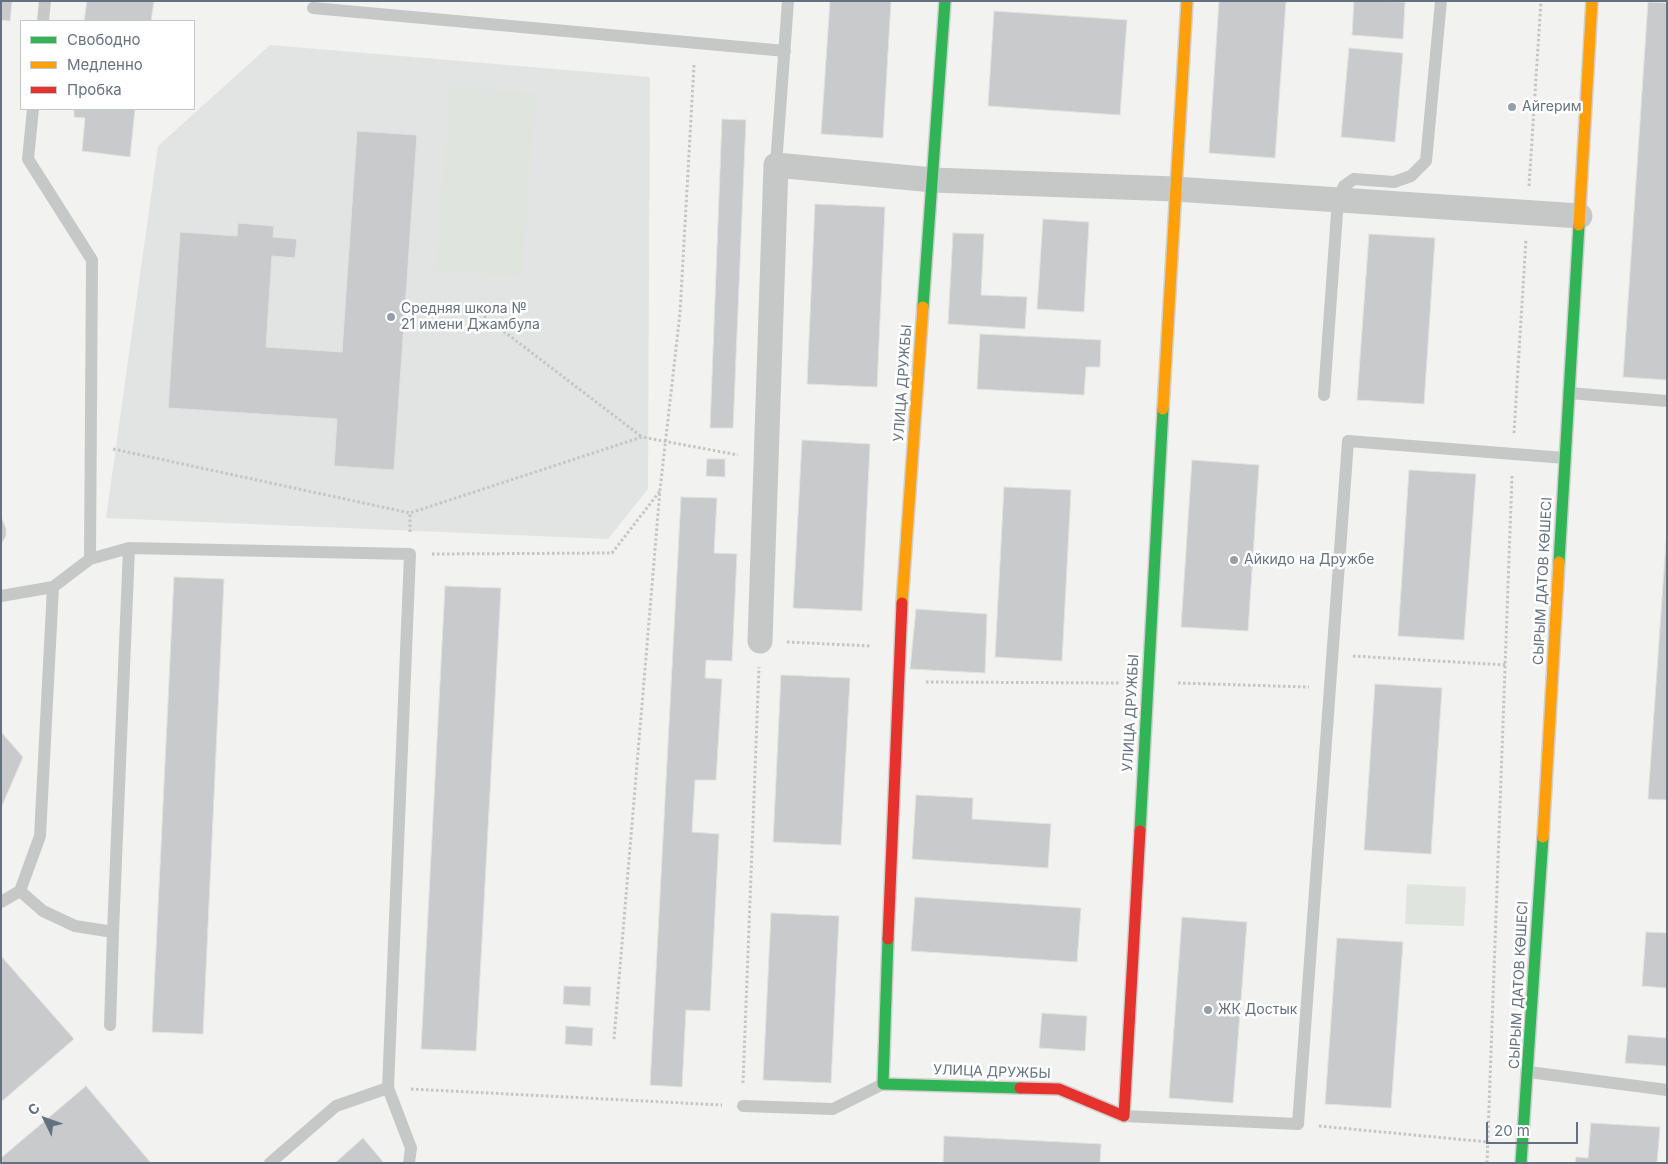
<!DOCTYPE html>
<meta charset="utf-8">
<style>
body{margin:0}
#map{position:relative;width:1668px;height:1164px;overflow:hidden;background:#f2f2f0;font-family:Inter,sans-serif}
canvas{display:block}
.frame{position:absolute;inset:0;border:2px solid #64727f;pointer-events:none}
.legend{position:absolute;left:20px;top:20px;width:175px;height:90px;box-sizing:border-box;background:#fff;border:1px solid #c1c7cc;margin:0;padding:6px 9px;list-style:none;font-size:15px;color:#64727f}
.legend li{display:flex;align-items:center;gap:10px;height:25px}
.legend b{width:25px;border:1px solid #c1c7cc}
.north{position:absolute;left:20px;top:1094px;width:50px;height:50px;-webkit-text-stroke:4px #fff;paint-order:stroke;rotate:312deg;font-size:14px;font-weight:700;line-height:20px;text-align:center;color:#64727f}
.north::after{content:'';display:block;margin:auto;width:18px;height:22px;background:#64727f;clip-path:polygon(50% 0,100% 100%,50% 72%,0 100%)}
.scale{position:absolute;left:1486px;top:1122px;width:92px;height:22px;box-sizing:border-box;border:2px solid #64727f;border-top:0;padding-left:6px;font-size:15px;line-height:18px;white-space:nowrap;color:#64727f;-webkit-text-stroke:4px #fff;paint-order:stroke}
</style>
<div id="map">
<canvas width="1668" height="1164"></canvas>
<div class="frame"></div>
<ul class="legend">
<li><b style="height:6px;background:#30b455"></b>Свободно</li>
<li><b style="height:6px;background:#ff9f0a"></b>Медленно</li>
<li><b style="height:6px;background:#e5322d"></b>Пробка</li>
</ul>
<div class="north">С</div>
<div class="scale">20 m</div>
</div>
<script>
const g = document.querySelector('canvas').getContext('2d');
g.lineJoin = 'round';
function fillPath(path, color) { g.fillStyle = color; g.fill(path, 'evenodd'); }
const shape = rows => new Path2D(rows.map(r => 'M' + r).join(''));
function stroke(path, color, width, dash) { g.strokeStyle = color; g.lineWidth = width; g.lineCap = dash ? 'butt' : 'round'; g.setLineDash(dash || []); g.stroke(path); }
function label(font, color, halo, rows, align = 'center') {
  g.font = font + ' Inter,sans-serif'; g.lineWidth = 5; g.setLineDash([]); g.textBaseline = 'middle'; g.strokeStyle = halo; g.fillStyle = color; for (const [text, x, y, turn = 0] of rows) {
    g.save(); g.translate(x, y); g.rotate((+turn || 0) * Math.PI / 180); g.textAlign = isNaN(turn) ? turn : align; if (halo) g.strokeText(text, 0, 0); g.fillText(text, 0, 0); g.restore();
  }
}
fillPath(shape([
 [270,45,650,77,648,489,608,539,106,518,158,146]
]), '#e2e4e3');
fillPath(shape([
 [450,87,536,93,522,277,435,271],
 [1407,884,1466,887,1464,926,1405,924]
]), '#e0e4de');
const building = shape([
 [1,1,12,1,10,21,1,20,1,1],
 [87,1,154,1,151,21,84,21,87,1],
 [830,1,891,1,883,138,821,134,830,1],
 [1219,1,1286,1,1275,158,1209,153,1219,1],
 [1354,1,1405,2,1403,39,1352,35,1354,1],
 [1648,2,1667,3,1667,380,1623,377,1648,2],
 [994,11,1127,20,1120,115,988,106,994,11],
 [1349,48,1403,53,1395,142,1341,137,1349,48],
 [74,109,135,109,130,157,82,151,85,118,74,117,74,109],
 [722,119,746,120,733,428,710,428,722,119],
 [357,131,417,135,394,470,334,466,337,419,168,408,180,232,237,236,238,223,274,226,273,237,297,239,295,258,272,256,266,347,342,352,357,131],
 [815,204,885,207,877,387,807,384,815,204],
 [1043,219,1089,222,1084,312,1037,309,1043,219],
 [953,233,984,234,981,295,1027,297,1025,329,948,324,953,233],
 [1369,234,1435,238,1424,404,1357,400,1369,234],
 [980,334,1101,340,1100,367,1086,367,1084,395,977,389,980,334],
 [802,440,870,444,862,611,793,608,802,440],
 [707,459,725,459,725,477,706,476,707,459],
 [1192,460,1259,465,1248,631,1181,627,1192,460],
 [1409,470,1476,474,1464,640,1398,636,1409,470],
 [1004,487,1071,490,1062,661,995,657,1004,487],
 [681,497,717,498,714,553,737,554,732,661,706,660,705,678,722,679,716,780,695,780,692,832,719,834,710,1011,686,1010,682,1087,650,1085,681,497],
 [1,516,6,529,6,536,1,544,1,516],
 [1667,527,1667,800,1648,799,1667,527],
 [174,577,224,579,203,1034,152,1032,174,577],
 [445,586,501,588,476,1051,421,1049,445,586],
 [916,609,987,614,985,673,910,669,916,609],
 [781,675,850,678,841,845,773,842,781,675],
 [1375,684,1442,688,1431,854,1364,850,1375,684],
 [1,732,23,757,1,808,1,732],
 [916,795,973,798,972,819,1051,824,1048,868,912,859,916,795],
 [915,897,1081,908,1077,962,911,951,915,897],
 [771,913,839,916,831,1083,763,1080,771,913],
 [1182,917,1247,922,1233,1103,1169,1098,1182,917],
 [1646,932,1667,933,1667,988,1642,986,1646,932],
 [1337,938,1403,942,1391,1108,1325,1104,1337,938],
 [1,956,74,1039,1,1102,1,956],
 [564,986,591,987,590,1006,563,1004,564,986],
 [1042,1013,1087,1016,1085,1051,1039,1048,1042,1013],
 [566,1026,593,1028,592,1046,565,1044,566,1026],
 [1628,1035,1667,1038,1667,1066,1625,1063,1628,1035],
 [86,1086,151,1163,1,1163,1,1158,86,1086],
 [1591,1123,1660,1127,1657,1163,1575,1163,1576,1157,1588,1158,1591,1123],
 [944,1136,1101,1144,1100,1163,943,1163,944,1136],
 [363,1138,384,1163,335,1163,363,1138]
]);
fillPath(building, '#c9cacb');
stroke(building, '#e1e1e0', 1);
const fast = shape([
 [923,307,945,1],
 [1559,562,1579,225],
 [1140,831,1163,409],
 [888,939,883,1084,1020,1088],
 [1521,1163,1543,837]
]);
const slow = shape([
 [1579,225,1592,1],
 [1163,409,1187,1],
 [902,603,923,307],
 [1543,837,1559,562]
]);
const jam = shape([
 [888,939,902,603],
 [1020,1088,1059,1089,1124,1116,1140,831]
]);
stroke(fast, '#d0d0d0', 14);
stroke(slow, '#d0d0d0', 14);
stroke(jam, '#d0d0d0', 14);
stroke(shape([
 [1529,186,1541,1],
 [468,304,642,437],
 [1514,433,1526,239],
 [113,449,410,513,642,437,738,455],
 [410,532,410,513],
 [432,554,612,553,660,491],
 [787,642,871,646],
 [1353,656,1506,665],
 [926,682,1120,683],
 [1178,683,1309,687],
 [614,1039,660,490,680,313,694,65],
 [743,1083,759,667],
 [411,1089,722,1105],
 [1319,1126,1488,1142],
 [1487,1163,1512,476]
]), '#c4c5c6', 3, [2.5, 2.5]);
stroke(shape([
 [313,8,785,51],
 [43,21,45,1],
 [33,109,28,159,92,260,90,559],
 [776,165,788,1],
 [1569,393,1667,401],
 [1324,395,1338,199,1344,186,1354,179,1394,182,1411,176,1426,161,1441,1],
 [1,596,53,587,90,559,129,548,410,554,388,1088,411,1148,409,1163],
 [20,891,40,836,53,587],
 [1,902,20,891,43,911,75,926,113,932,129,548],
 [110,1025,113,932],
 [1529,1072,1667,1090],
 [743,1106,833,1109,883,1084],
 [1124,1116,1298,1124,1348,441,1565,458],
 [270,1163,336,1106,388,1088]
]), '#c6c8c8', 12);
stroke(shape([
 [760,641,776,165,933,180,1175,189,1580,216]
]), '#c6c8c8', 25);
stroke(fast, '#30b455', 11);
stroke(slow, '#ff9f0a', 11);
stroke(jam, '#e5322d', 11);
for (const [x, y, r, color] of [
 [1512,107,5,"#969fa7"],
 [391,317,5,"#969fa7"],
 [1234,560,5,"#969fa7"],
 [1208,1010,5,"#969fa7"]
]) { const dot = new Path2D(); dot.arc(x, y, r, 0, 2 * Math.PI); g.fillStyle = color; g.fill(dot); stroke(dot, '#fff', 2); }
label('14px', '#64727f', '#fff', [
 ["Айгерим",1522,107],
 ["Средняя школа №",401,309],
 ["21 имени Джамбула",401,325],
 ["Айкидо на Дружбе",1244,560],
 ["ЖК Достык",1218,1010]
], 'left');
label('14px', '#64727f', '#fff', [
 ["УЛИЦА ДРУЖБЫ",903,383,-86],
 ["СЫРЫМ ДАТОВ КӨШЕСІ",1543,581,-87],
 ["УЛИЦА ДРУЖБЫ",1131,713,-87],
 ["СЫРЫМ ДАТОВ КӨШЕСІ",1519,985,-87],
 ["УЛИЦА ДРУЖБЫ",992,1072,2]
]);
</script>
